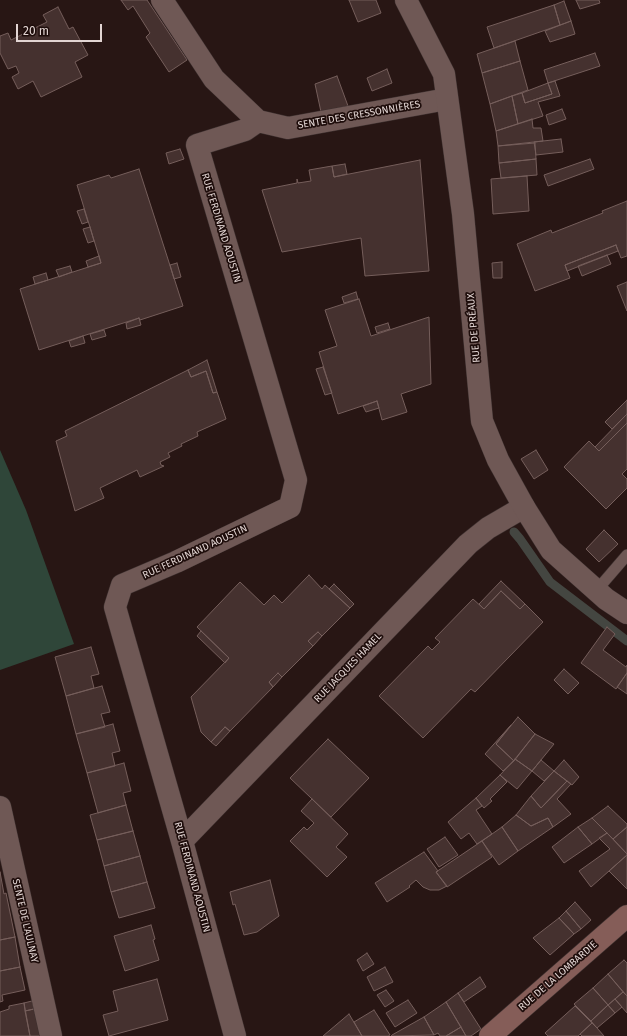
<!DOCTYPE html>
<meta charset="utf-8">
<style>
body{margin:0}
#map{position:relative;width:627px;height:1036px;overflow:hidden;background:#281614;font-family:"Fira Sans",sans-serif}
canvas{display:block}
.scale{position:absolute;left:16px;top:24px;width:86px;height:18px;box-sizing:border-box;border:2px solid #e2d5d3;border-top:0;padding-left:5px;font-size:12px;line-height:14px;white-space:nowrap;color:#e2d5d3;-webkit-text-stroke:3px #1e0d0b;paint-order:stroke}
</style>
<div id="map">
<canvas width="627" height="1036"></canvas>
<div class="scale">20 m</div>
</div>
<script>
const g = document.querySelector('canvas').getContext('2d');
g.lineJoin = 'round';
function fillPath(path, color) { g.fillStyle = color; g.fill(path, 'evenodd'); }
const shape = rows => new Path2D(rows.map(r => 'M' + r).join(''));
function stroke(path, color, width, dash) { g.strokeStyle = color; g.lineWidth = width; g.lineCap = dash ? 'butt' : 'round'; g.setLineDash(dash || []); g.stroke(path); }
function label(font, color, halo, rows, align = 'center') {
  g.font = font + ' "Fira Sans",sans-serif'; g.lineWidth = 3.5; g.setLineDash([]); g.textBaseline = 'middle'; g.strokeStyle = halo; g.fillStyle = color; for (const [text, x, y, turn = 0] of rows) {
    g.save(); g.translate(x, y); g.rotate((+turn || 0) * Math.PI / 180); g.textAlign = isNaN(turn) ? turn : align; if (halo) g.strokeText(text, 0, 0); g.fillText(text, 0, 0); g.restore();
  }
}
fillPath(shape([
 [0,450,26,510,74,644,0,670]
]), '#2f4639');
stroke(shape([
 [514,532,520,539,550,582,627,641]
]), '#444641', 9);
const building = shape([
 [121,0,147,0,187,60,169,72,146,37,150,33,133,6,128,10,121,0],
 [349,0,376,0,381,13,358,22,349,0],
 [576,0,599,0,600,3,580,9,576,0],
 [564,1,571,21,560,25,554,5,564,1],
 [554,5,560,25,494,48,487,27,554,5],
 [58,7,69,29,73,27,88,55,75,62,82,77,41,97,33,81,18,89,12,77,19,73,16,66,8,69,0,53,0,36,8,33,11,40,47,22,43,15,58,7],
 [571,21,575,34,550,42,545,31,571,21],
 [515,41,520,61,482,73,477,54,515,41],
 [595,53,600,66,548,83,544,70,595,53],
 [520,61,528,90,490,104,482,73,520,61],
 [387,69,392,83,372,91,367,78,387,69],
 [337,76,348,106,321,112,315,84,337,76],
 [555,81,560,96,538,102,543,116,518,124,512,96,522,93,525,103,552,94,548,83,555,81],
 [548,83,552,94,525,103,522,93,548,83],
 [512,96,518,124,496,131,490,104,512,96],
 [562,109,566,119,549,125,546,115,562,109],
 [532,119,533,128,541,128,543,141,498,146,496,131,532,119],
 [561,139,563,152,536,155,534,142,561,139],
 [535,143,536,159,499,163,498,146,535,143],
 [180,149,184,159,169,164,166,153,180,149],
 [536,159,537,175,501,178,499,163,536,159],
 [590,159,594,169,548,186,544,175,590,159],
 [420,160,429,271,365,276,361,238,282,252,262,190,297,183,297,179,298,183,311,181,309,170,332,166,334,177,420,160],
 [345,164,347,174,334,177,332,166,345,164],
 [139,169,183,306,140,320,139,318,39,350,20,289,101,263,77,185,109,175,111,178,139,169],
 [527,176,529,211,493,214,491,179,527,176],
 [627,201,627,256,621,258,616,245,565,265,570,278,535,291,517,244,551,230,552,233,603,213,602,211,627,201],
 [84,209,88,222,82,224,77,211,84,209],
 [90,227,94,241,88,243,83,229,90,227],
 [616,245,618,251,567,271,565,265,616,245],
 [607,255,611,264,582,276,578,266,607,255],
 [99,256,101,263,88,267,86,261,99,256],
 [502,262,502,278,493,278,492,263,502,262],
 [177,263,181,277,174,279,170,265,177,263],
 [70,266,72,272,59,277,56,270,70,266],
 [46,273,48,280,35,284,33,277,46,273],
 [627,282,627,311,617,286,627,282],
 [356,292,358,299,344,303,342,297,356,292],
 [359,299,371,336,429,317,431,384,401,394,407,412,382,420,377,401,338,414,319,352,337,346,325,310,359,299],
 [139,318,141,325,127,329,126,323,139,318],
 [388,323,390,329,377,333,375,327,388,323],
 [104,330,106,336,92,340,90,334,104,330],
 [83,336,85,343,71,347,69,341,83,336],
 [207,360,217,392,213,393,206,371,191,377,188,370,207,360],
 [323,367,332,393,325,395,316,369,323,367],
 [188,370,191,377,206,371,213,393,217,392,226,419,197,432,198,436,181,444,182,446,168,453,170,457,160,462,161,465,164,466,140,477,137,470,100,488,104,498,75,511,56,441,67,436,65,431,188,370],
 [627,400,627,414,612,429,605,422,627,400],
 [377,401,379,408,366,412,363,406,377,401],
 [627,414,627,423,599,451,595,447,627,414],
 [627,423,627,469,622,474,627,479,627,488,606,509,564,467,589,441,599,451,627,423],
 [536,450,548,470,534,479,521,459,536,450],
 [604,530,618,544,599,562,586,549,604,530],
 [309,575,322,589,325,585,350,608,322,636,318,632,308,641,313,646,282,677,278,673,269,682,273,687,230,731,225,727,211,742,201,732,191,697,229,658,197,627,240,582,264,605,274,595,282,603,309,575],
 [501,581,525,604,520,609,501,591,484,609,479,604,501,581],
 [334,584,354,604,350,608,329,589,334,584],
 [501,591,520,609,525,604,543,622,475,692,471,689,423,738,379,696,428,646,432,650,440,642,435,638,473,599,484,609,501,591],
 [607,627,615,634,603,650,626,667,627,665,627,673,616,689,581,663,607,627],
 [201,631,229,658,225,663,197,636,201,631],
 [318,632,322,636,313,646,308,641,318,632],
 [91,647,99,674,91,676,94,688,66,696,55,657,91,647],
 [564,669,579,683,568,694,554,680,564,669],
 [278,673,282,677,273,687,269,682,278,673],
 [627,673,627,694,617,687,627,673],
 [102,686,110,712,101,714,105,727,76,734,66,696,102,686],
 [518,717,535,734,514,761,496,744,518,717],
 [113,724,120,751,112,753,115,766,87,773,76,734,113,724],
 [511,725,496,744,514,761,503,771,485,754,511,725],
 [225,727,230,731,216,746,211,742,225,727],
 [535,734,554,744,532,771,515,759,535,734],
 [328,739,369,778,331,817,290,778,328,739],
 [515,759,532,771,517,789,500,775,515,759],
 [541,760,554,771,544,781,532,771,541,760],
 [564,760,579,777,572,785,554,771,564,760],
 [124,763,131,791,123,793,126,805,98,813,87,773,124,763],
 [554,771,567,781,541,808,531,796,554,771],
 [500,775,507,782,490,799,492,801,484,808,476,798,500,775],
 [567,781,571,784,557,799,571,814,553,827,548,818,531,826,516,815,531,796,541,808,567,781],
 [476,798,482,806,476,810,492,834,477,844,469,833,461,839,448,822,476,798],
 [312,799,348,834,336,847,347,857,327,877,290,841,304,827,307,830,314,823,301,811,312,799],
 [126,805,133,831,97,840,90,815,126,805],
 [608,806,627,824,627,827,613,839,592,818,608,806],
 [516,815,531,826,548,818,553,827,518,851,502,827,516,815],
 [592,818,607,833,592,844,578,827,592,818],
 [502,827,518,851,499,865,482,841,502,827],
 [578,827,592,844,564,863,552,847,578,827],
 [627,827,627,854,613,839,627,827],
 [133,831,140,856,104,866,97,840,133,831],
 [607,833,627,854,627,855,591,887,579,871,610,849,599,838,607,833],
 [445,837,458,855,439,867,427,849,445,837],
 [482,841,492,857,447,887,436,872,482,841],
 [424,852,438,871,436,872,447,886,439,890,430,890,423,887,416,880,409,886,410,887,387,902,375,883,424,852],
 [627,855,627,889,609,871,627,855],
 [140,856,147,882,111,892,104,866,140,856],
 [0,872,4,894,6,893,15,937,0,940,0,872],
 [270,880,279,916,257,932,244,935,235,904,233,905,230,892,270,880],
 [147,882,155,908,119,918,111,892,147,882],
 [575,902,591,920,581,929,566,911,575,902],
 [566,911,581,929,574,934,559,918,566,911],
 [559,918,574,934,550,955,533,938,559,918],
 [151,925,155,939,153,940,159,960,125,971,114,936,151,925],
 [15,937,20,967,0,971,0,940,15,937],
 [367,953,374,964,363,971,357,960,367,953],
 [624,960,627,963,627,996,608,974,624,960],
 [20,967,25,990,2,995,3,1001,0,1002,0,971,20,967],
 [385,967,393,982,374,991,367,977,385,967],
 [608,974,623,992,608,1005,593,988,608,974],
 [480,977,486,987,464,1002,458,993,480,977],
 [157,979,168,1020,109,1036,103,1015,118,1011,113,991,157,979],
 [593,988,608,1005,591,1021,574,1004,593,988],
 [386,990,394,1001,385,1007,377,995,386,990],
 [623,992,627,996,627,1013,615,999,623,992],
 [458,993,481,1029,471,1036,466,1036,446,1002,458,993],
 [615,999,622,1007,615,1013,608,1005,615,999],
 [408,1000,417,1013,395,1027,386,1013,408,1000],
 [32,1001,34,1009,25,1011,24,1003,32,1001],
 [446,1002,461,1027,446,1036,440,1036,438,1033,434,1035,424,1017,446,1002],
 [24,1003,30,1036,0,1036,0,1012,9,1009,9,1006,24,1003],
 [608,1005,615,1013,597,1028,591,1021,608,1005],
 [575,1006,592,1023,578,1036,548,1036,545,1033,575,1006],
 [34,1009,41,1036,30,1036,25,1011,34,1009],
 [374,1010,390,1035,388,1036,362,1036,354,1022,374,1010],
 [349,1014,362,1036,323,1036,349,1014],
 [424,1017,434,1035,391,1036,392,1035,424,1017],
 [592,1023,597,1028,604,1036,582,1036,580,1034,592,1023],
 [461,1027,466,1036,446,1036,461,1027]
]);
fillPath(building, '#45312f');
stroke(building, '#755e5b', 1);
const service = shape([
 [596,591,627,555]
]);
const minor = shape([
 [162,0,214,79,258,121,288,128,447,99],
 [0,807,51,1036],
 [182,841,468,544,488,528,524,507],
 [235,1036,182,841,115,607,122,585,176,562,290,507,296,480,197,145,245,130,258,121]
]);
const tertiary = shape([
 [406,0,444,74,463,214,482,421,498,460,524,507,551,550,606,599,627,613]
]);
const secondary = shape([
 [490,1036,627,916]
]);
stroke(service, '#3e3130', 12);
stroke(minor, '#3e3130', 23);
stroke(tertiary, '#3e3130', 23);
stroke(secondary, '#3e3130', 23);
stroke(service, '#6f5855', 11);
stroke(minor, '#6f5855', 22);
stroke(tertiary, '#6f5855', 22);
stroke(secondary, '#855d58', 22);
label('10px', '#e2d5d3', '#1e0d0b', [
 ["SENTE DES CRESSONNIÈRES",359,115,-10],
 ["RUE FERDINAND AOUSTIN",221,228,73],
 ["RUE DE PRÉAUX",474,328,-95],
 ["RUE FERDINAND AOUSTIN",195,552,-25],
 ["RUE JACQUES HAMEL",348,668,-46],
 ["RUE FERDINAND AOUSTIN",192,877,75],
 ["SENTE DE L'AULNAY",25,921,77],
 ["RUE DE LA LOMBARDIE",558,976,-41]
]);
</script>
